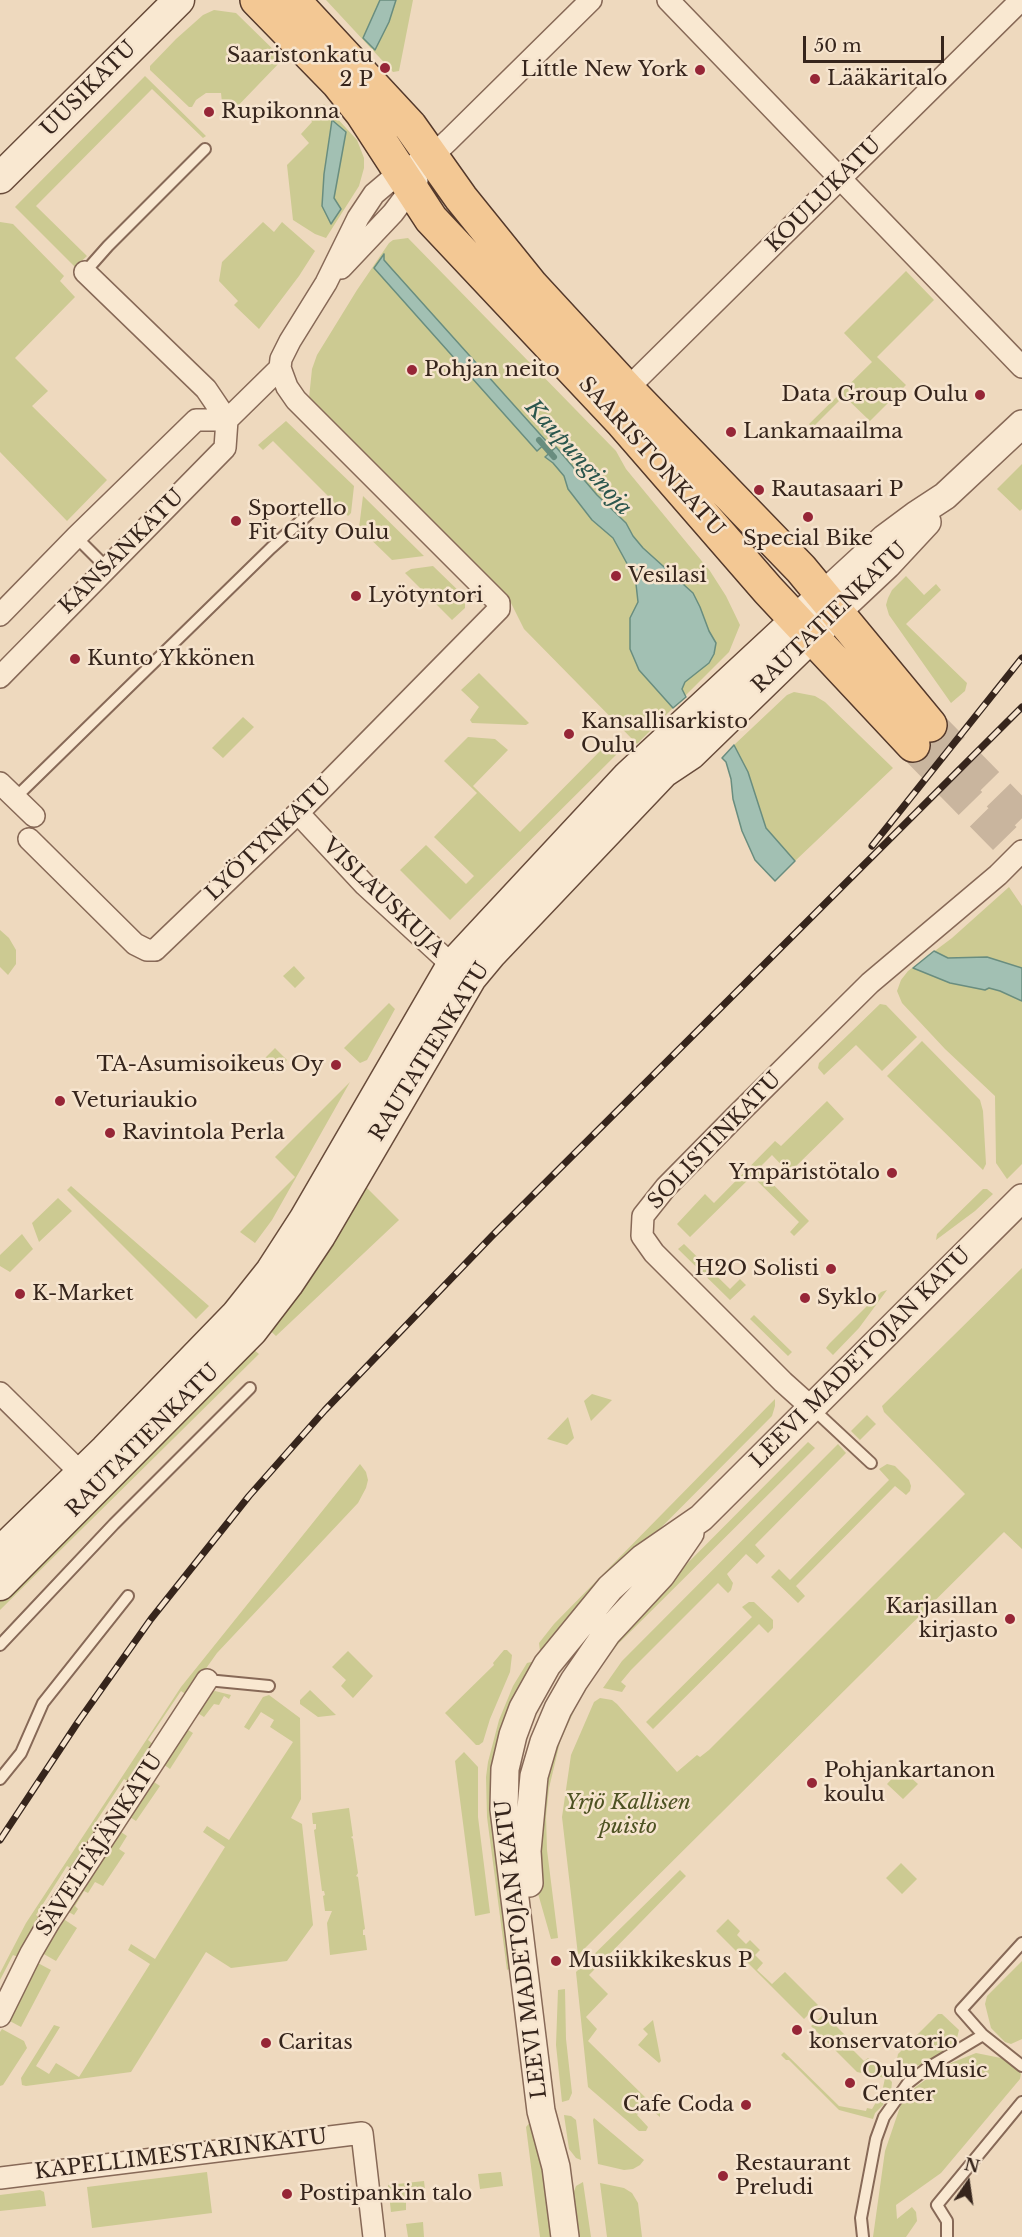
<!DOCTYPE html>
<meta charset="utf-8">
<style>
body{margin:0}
#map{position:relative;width:1022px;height:2237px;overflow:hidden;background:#eed9be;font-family:"Libre Baskerville",serif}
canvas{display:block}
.north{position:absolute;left:938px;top:2153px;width:60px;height:60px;-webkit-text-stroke:4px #f6e4ce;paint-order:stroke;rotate:13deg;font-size:16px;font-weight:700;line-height:24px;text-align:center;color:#36251c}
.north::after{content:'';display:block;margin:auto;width:21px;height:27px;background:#36251c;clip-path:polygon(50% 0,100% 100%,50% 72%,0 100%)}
.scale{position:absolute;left:803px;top:36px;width:141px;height:27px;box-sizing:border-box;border:3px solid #36251c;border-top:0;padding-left:8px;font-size:18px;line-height:21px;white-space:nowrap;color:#36251c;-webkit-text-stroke:4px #f6e4ce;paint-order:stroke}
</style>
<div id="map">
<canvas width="1022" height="2237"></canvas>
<div class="north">N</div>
<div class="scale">50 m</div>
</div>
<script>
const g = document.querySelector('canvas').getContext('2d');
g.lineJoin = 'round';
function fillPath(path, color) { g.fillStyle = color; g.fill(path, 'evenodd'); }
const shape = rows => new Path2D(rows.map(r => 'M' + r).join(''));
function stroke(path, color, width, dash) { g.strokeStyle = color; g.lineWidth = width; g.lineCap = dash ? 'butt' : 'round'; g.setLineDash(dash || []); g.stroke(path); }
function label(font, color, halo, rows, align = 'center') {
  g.font = font + ' "Libre Baskerville",serif'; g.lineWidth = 5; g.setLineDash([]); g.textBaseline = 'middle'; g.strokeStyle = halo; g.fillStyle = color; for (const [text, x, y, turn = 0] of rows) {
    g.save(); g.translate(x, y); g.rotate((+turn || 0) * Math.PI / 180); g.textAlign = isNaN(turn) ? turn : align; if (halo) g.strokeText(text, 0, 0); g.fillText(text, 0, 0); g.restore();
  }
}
fillPath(shape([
 [326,0,413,0,399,71,393,72],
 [214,10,236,13,283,59,232,112,222,103,221,93,206,93,196,100,192,107,189,107,150,70,150,66,176,39,203,15],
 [145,76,206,136,203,138,152,89,36,206,87,256,75,267,15,207],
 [324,104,357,140,364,158,364,168,359,186,326,238,315,234,293,220,287,165,309,143,301,134,312,122,311,120,317,112],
 [0,222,13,224,64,276,60,281,75,297,15,358,48,391,32,406,107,480,67,521,0,452],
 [263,222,274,232,282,222,315,251,299,276,259,329,234,305,238,301,219,281,222,262],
 [408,238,616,451,626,469,710,571,726,596,740,625,729,652,637,744,524,629,507,595,309,398,312,369,317,355,357,290,389,243,393,240],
 [906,271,934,300,877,357,906,385,870,421,844,396,812,428,809,424,872,362,844,333],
 [286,421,354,486,351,513,348,516,273,441,263,450,258,445],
 [1022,464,1022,509,1020,511,997,489],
 [363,496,424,556,392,560,359,528],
 [433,566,465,597,465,608,452,620,405,573,411,569],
 [906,576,924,595,936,584,941,590,906,624,967,683,965,691,951,703,889,615,886,605,888,598,892,590],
 [479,673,529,723,526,725,472,723,470,720,479,707,461,690],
 [794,692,815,696,825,702,893,768,795,861,766,828,748,772,734,745,787,695],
 [243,717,254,727,223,758,212,748],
 [468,737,495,739,508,750,473,786,520,832,610,741,620,751,450,920,400,870,426,845,466,884,474,876,434,837,477,793,444,761],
 [1009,887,1022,906,1022,1164,1007,1179,996,1163,995,1096,945,1049,902,1003,897,991,901,980,908,971,952,938],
 [0,930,9,938,16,950,16,964,8,975,0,967],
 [294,966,305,978,295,988,283,976],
 [389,1003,395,1009,367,1060,360,1063,344,1048],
 [880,1004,886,1005,917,1037,882,1071,856,1045,824,1075,818,1068,819,1063],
 [922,1041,980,1100,983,1111,986,1164,983,1170,887,1076],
 [275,1048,287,1060,273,1074,261,1062],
 [350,1082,272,1220,255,1243,240,1232,295,1177,275,1157],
 [827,1101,844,1119,789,1173,772,1155,758,1169,809,1221,794,1236,790,1232,799,1222,752,1176,690,1237,677,1224,705,1194,714,1203,775,1141,781,1146],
 [71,1186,209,1306,196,1319,67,1190],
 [366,1187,399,1220,276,1336,265,1326],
 [983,1189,987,1189,993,1194,975,1211,936,1240,937,1234],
 [58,1198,72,1211,39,1242,32,1223],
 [22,1234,33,1249,10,1272,0,1266,0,1255],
 [684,1244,730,1289,740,1279,746,1285,730,1300,678,1249],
 [1022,1268,1022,1549,1004,1532,578,1955,562,1817,571,1755,594,1702,600,1698,612,1700,617,1704,677,1772,697,1755,700,1757,709,1750,965,1494,884,1412,882,1406],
 [887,1290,859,1328,833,1355,826,1348,829,1344,881,1292],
 [754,1315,792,1352,788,1356,750,1319],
 [248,1345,259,1354,0,1610,0,1593],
 [592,1394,612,1400,591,1421,584,1401],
 [775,1399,775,1406,772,1416,586,1603,544,1656,540,1651,539,1643,554,1624],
 [867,1415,876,1424,860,1440,851,1431],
 [568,1417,574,1438,567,1445,547,1439],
 [808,1442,815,1448,618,1644,590,1681,584,1678,634,1617],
 [838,1444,846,1453,755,1545,765,1556,757,1564,746,1554,727,1574,733,1583,731,1590,728,1593,718,1583,631,1670,621,1682,626,1686,622,1692,603,1688,622,1661],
 [360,1464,366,1472,368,1480,366,1488,358,1503,217,1653,187,1695,181,1691,148,1740,154,1745,129,1782,124,1779,92,1828,97,1832,73,1869,67,1866,36,1915,41,1919,18,1957,13,1955,0,1980,0,1973,26,1923,181,1687],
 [887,1464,895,1466,909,1480,911,1486,910,1491,906,1495,895,1486,796,1586,805,1596,798,1603,771,1577,779,1569,790,1580,889,1480,879,1469],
 [754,1602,773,1620,773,1628,768,1633,759,1624,653,1729,646,1722,752,1617,742,1607,749,1602],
 [504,1650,507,1650,512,1655,510,1672,490,1719,483,1742,479,1745,476,1745,445,1713,494,1665,493,1663],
 [348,1651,373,1676,353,1698,341,1686,346,1680,332,1667],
 [531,1662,537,1665,496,1780,511,1922,509,1969,507,1970,487,1817,486,1777,488,1762,499,1720,513,1686,527,1663],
 [310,1690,336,1715,318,1717,300,1704,300,1700],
 [215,1691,231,1695,229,1699,224,1696,219,1705,214,1704,204,1717,196,1712,212,1692],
 [269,1695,300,1718,301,1799,291,1818,302,1824,313,1925,287,1961,231,1968,206,1952,131,2072,26,2086,22,2085,21,2078,54,2025,60,2027,36,2066,49,2074,56,2063,79,2077,150,1964,128,1950,131,1944,155,1959,225,1847,203,1832,207,1826,229,1840,293,1742,270,1727,274,1720,261,1712,249,1730,244,1727,263,1697],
 [579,1700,560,1742,549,1788,546,1816,547,1850,558,1938,551,1939,537,1890,536,1851,552,1739],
 [185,1728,193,1733,170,1769,163,1764],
 [464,1752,478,1767,478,1817,490,1913,475,1916,455,1761],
 [901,1769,918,1784,903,1799,887,1784],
 [151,1780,160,1786,136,1821,127,1815],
 [349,1808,353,1836,351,1837,353,1839,358,1873,356,1876,358,1877,365,1929,363,1930,363,1935,365,1935,367,1950,330,1955,327,1923,332,1911,325,1911,323,1896,325,1895,324,1891,322,1891,314,1830,316,1829,316,1824,313,1824,312,1813],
 [118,1830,127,1836,119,1849,125,1853,103,1886,95,1882,88,1893,84,1891,75,1906,78,1909,74,1915,67,1911],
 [901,1863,917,1879,902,1894,886,1878],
 [680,1870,686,1876,589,1975,608,1994,586,2017,597,2029,588,2041,648,2100,658,2091,660,2095,660,2117,646,2105,637,2115,648,2127,646,2131,639,2131,588,2087,576,1972],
 [62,1918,77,1928,56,1961,42,1953],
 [728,1919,740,1931,737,1935,746,1944,750,1940,760,1950,755,1955,763,1963,757,1970,772,1984,785,1972,818,2005,804,2019,716,1931],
 [1022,1961,1022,2039,1011,2044,1005,2042,991,2028,985,2004,987,1996],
 [36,1962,51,1970,21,2027,6,2019],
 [565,1989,566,2039,572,2093,569,2100,562,2102,556,2045,558,1990],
 [824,2014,852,2042,849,2046,864,2061,868,2058,892,2082,891,2092,888,2095,882,2092,885,2078,857,2072,811,2026],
 [938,2014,942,2014,959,2030,956,2042,952,2047,921,2065,907,2067,896,2064,898,2054],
 [653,2020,661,2061,659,2063,638,2045,648,2034,643,2029],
 [2,2029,24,2041,27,2048,3,2085,0,2086,0,2032],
 [784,2052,839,2106,866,2111,867,2108,872,2109,878,2099,884,2104,875,2113,873,2119,839,2110,789,2060,786,2060,781,2055],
 [976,2053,1001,2058,1018,2069,1021,2074,1020,2079,941,2173,896,2205,897,2219,912,2207,916,2212,917,2221,906,2237,873,2237,885,2151,901,2104,910,2091,946,2065],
 [564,2115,571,2116,576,2120,581,2160,576,2158,569,2149],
 [594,2118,644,2160,640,2165,633,2169,624,2170,598,2164,593,2120],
 [532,2120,536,2120,551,2237,540,2237,526,2127],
 [207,2172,212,2213,92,2228,87,2187],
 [501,2172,503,2186,480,2189,478,2174],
 [424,2181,426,2198,406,2201,406,2210,391,2212,388,2185],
 [583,2182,591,2237,579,2237,573,2194,576,2186],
 [600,2183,624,2188,632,2193,638,2203,642,2237,607,2237],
 [40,2190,44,2192,46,2206,0,2211,0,2195],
 [423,2222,424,2237,408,2237,406,2224]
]), '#ccca92');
const water = shape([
 [380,0,396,0,389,22,375,50,363,38,380,0],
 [332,120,346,132,334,198,341,209,331,224,322,206,324,174,332,120],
 [384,254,384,260,391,268,547,442,537,451,374,268,384,254],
 [556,447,597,495,626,523,633,536,643,548,693,593,700,607,709,631,716,643,714,654,709,663,685,682,682,689,686,697,673,708,639,670,630,649,630,618,638,602,636,584,630,569,613,538,592,520,568,489,564,476,553,463,545,457,556,447],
 [734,745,748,772,766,828,795,861,775,881,755,860,742,831,733,799,731,779,726,762,722,758,734,745],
 [934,951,948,958,987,957,1022,968,1022,1001,1000,991,989,988,985,990,950,983,913,968,934,951]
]);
fillPath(water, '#a2c0b3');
stroke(water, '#698d7f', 1.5);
stroke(shape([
 [539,440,554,457]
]), '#698d7f', 6);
stroke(shape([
 [930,725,1022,819],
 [913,745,1022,856]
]), '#c9b59e', 33, [33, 16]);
const service = shape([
 [85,272,108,246,205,149],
 [76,537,107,568],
 [15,798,271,548,314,509],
 [812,1408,871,1463],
 [0,1645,114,1524,250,1388],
 [207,1680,269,1686],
 [0,1779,21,1753,43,1703,128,1596],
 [1022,1943,961,2010,983,2035,1022,2066],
 [863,2237,861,2218,876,2139,884,2117,908,2083,926,2069,983,2035],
 [947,2237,947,2221,937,2205,1022,2102]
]);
const minor = shape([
 [668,0,1022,367],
 [341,268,393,213,417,181],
 [85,272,206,389,227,420],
 [627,389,1021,0],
 [0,615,76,537,196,420,227,420],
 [0,677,225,448,227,420,280,368,281,359,290,341,326,283,358,218,374,194,400,172,432,156,449,140,591,0],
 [0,783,34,816],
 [298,813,365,885,452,965,464,973],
 [29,839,135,944,147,950,155,950,298,813,499,609,499,603,296,400,287,387,280,368],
 [0,1393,89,1481],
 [812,1408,783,1382,654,1253,642,1236,643,1216,666,1187,736,1116,870,983,998,875,1022,851],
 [0,2016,31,1953,49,1922,207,1680],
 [0,2178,362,2133,374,2237]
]);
const tertiary = shape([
 [823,595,885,538,916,515,945,496,1022,424],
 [837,612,887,565,927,522],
 [529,1883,527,1851,534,1776,544,1742,558,1709,574,1681,607,1633,661,1575,690,1533],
 [565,2237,556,2167,541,2111,504,1809,505,1769,513,1735,523,1708,547,1665,610,1588,643,1558,701,1518,1022,1198]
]);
const secondary = shape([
 [0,178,179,0],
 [0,1552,105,1450,236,1315,271,1271,304,1220,452,965,628,776,823,595],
 [0,1585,252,1331,288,1284,320,1236,471,978,491,954,664,772,691,754,837,612]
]);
const primary = shape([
 [257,0,338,83,362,113,431,219,622,422,768,590,913,745],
 [293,0,410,126,461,198,532,286,627,389,801,569,930,725]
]);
stroke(service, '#876957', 14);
stroke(minor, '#876957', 24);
stroke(tertiary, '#876957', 30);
stroke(secondary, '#684b3a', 33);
stroke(primary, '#54392b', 36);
stroke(service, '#f9e8d1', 10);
stroke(minor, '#f9e8d1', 21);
stroke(tertiary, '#f9e8d1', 27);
stroke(secondary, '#f9e8d1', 30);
stroke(primary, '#f3c894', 33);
const rail = shape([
 [872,846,1022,658],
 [0,1840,78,1722,151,1619,249,1496,325,1410,492,1236,1022,707]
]);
stroke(rail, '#36251c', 7);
stroke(rail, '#f6e4ce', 4.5, [14]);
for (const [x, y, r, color] of [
 [385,68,6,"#962637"],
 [700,70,6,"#962637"],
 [815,79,6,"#962637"],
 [209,112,6,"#962637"],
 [412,370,6,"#962637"],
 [980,395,6,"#962637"],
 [731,432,6,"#962637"],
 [759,490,6,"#962637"],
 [808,517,6,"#962637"],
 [236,521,6,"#962637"],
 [616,576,6,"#962637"],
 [356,596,6,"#962637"],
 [75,659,6,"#962637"],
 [569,734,6,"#962637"],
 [336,1065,6,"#962637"],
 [60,1101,6,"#962637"],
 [110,1133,6,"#962637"],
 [892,1173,6,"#962637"],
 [831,1269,6,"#962637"],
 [20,1294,6,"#962637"],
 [805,1298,6,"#962637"],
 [1010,1619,6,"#962637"],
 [812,1783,6,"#962637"],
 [556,1961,6,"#962637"],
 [797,2030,6,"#962637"],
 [266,2043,6,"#962637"],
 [850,2083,6,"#962637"],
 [746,2105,6,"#962637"],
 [723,2176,6,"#962637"],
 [287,2194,6,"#962637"]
]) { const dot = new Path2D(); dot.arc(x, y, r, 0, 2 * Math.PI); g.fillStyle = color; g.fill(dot); stroke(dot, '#f6e4ce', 2); }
label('21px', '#36251c', '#f6e4ce', [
 ["Saaristonkatu",373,56,"right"],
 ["2 P",373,80,"right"],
 ["Little New York",688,70,"right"],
 ["Lääkäritalo",827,79],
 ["Rupikonna",221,112],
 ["Pohjan neito",424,370],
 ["Data Group Oulu",968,395,"right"],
 ["Lankamaailma",743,432],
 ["Rautasaari P",771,490],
 ["Sportello",248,509],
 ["Fit City Oulu",248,533],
 ["Special Bike",808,539,"center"],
 ["Vesilasi",628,576],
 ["Lyötyntori",368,596],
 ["Kunto Ykkönen",87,659],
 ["Kansallisarkisto",581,722],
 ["Oulu",581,746],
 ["TA-Asumisoikeus Oy",324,1065,"right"],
 ["Veturiaukio",72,1101],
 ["Ravintola Perla",122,1133],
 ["Ympäristötalo",880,1173,"right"],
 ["H2O Solisti",819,1269,"right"],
 ["K-Market",32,1294],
 ["Syklo",817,1298],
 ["Karjasillan",998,1607,"right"],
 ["kirjasto",998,1631,"right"],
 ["Pohjankartanon",824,1771],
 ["koulu",824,1795],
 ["Musiikkikeskus P",568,1961],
 ["Oulun",809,2018],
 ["konservatorio",809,2042],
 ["Caritas",278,2043],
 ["Oulu Music",862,2071],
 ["Center",862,2095],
 ["Cafe Coda",734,2105,"right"],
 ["Restaurant",735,2164],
 ["Preludi",735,2188],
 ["Postipankin talo",299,2194]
], 'left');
label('21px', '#36251c', '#f6e4ce', [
 ["UUSIKATU",89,89,-45],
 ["KOULUKATU",824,195,-45],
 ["SAARISTONKATU",651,457,48],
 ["KANSANKATU",122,552,-45],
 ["RAUTATIENKATU",830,618,-44],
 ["LYÖTYNKATU",269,840,-44],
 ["VISLAUSKUJA",383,898,44],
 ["RAUTATIENKATU",430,1052,-58],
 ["SOLISTINKATU",715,1141,-46],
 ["LEEVI MADETOJAN KATU",861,1358,-45],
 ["RAUTATIENKATU",143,1441,-45],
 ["SÄVELTÄJÄNKATU",100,1845,-57],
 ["LEEVI MADETOJAN KATU",522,1949,-97],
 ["KAPELLIMESTARINKATU",181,2155,-7]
]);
label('italic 21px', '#4d5222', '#f6e4ce', [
 ["Yrjö Kallisen",628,1803],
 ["puisto",628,1827]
]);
label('italic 22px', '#2b564d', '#f6e4ce', [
 ["Kaupunginoja",578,458,48]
]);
</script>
